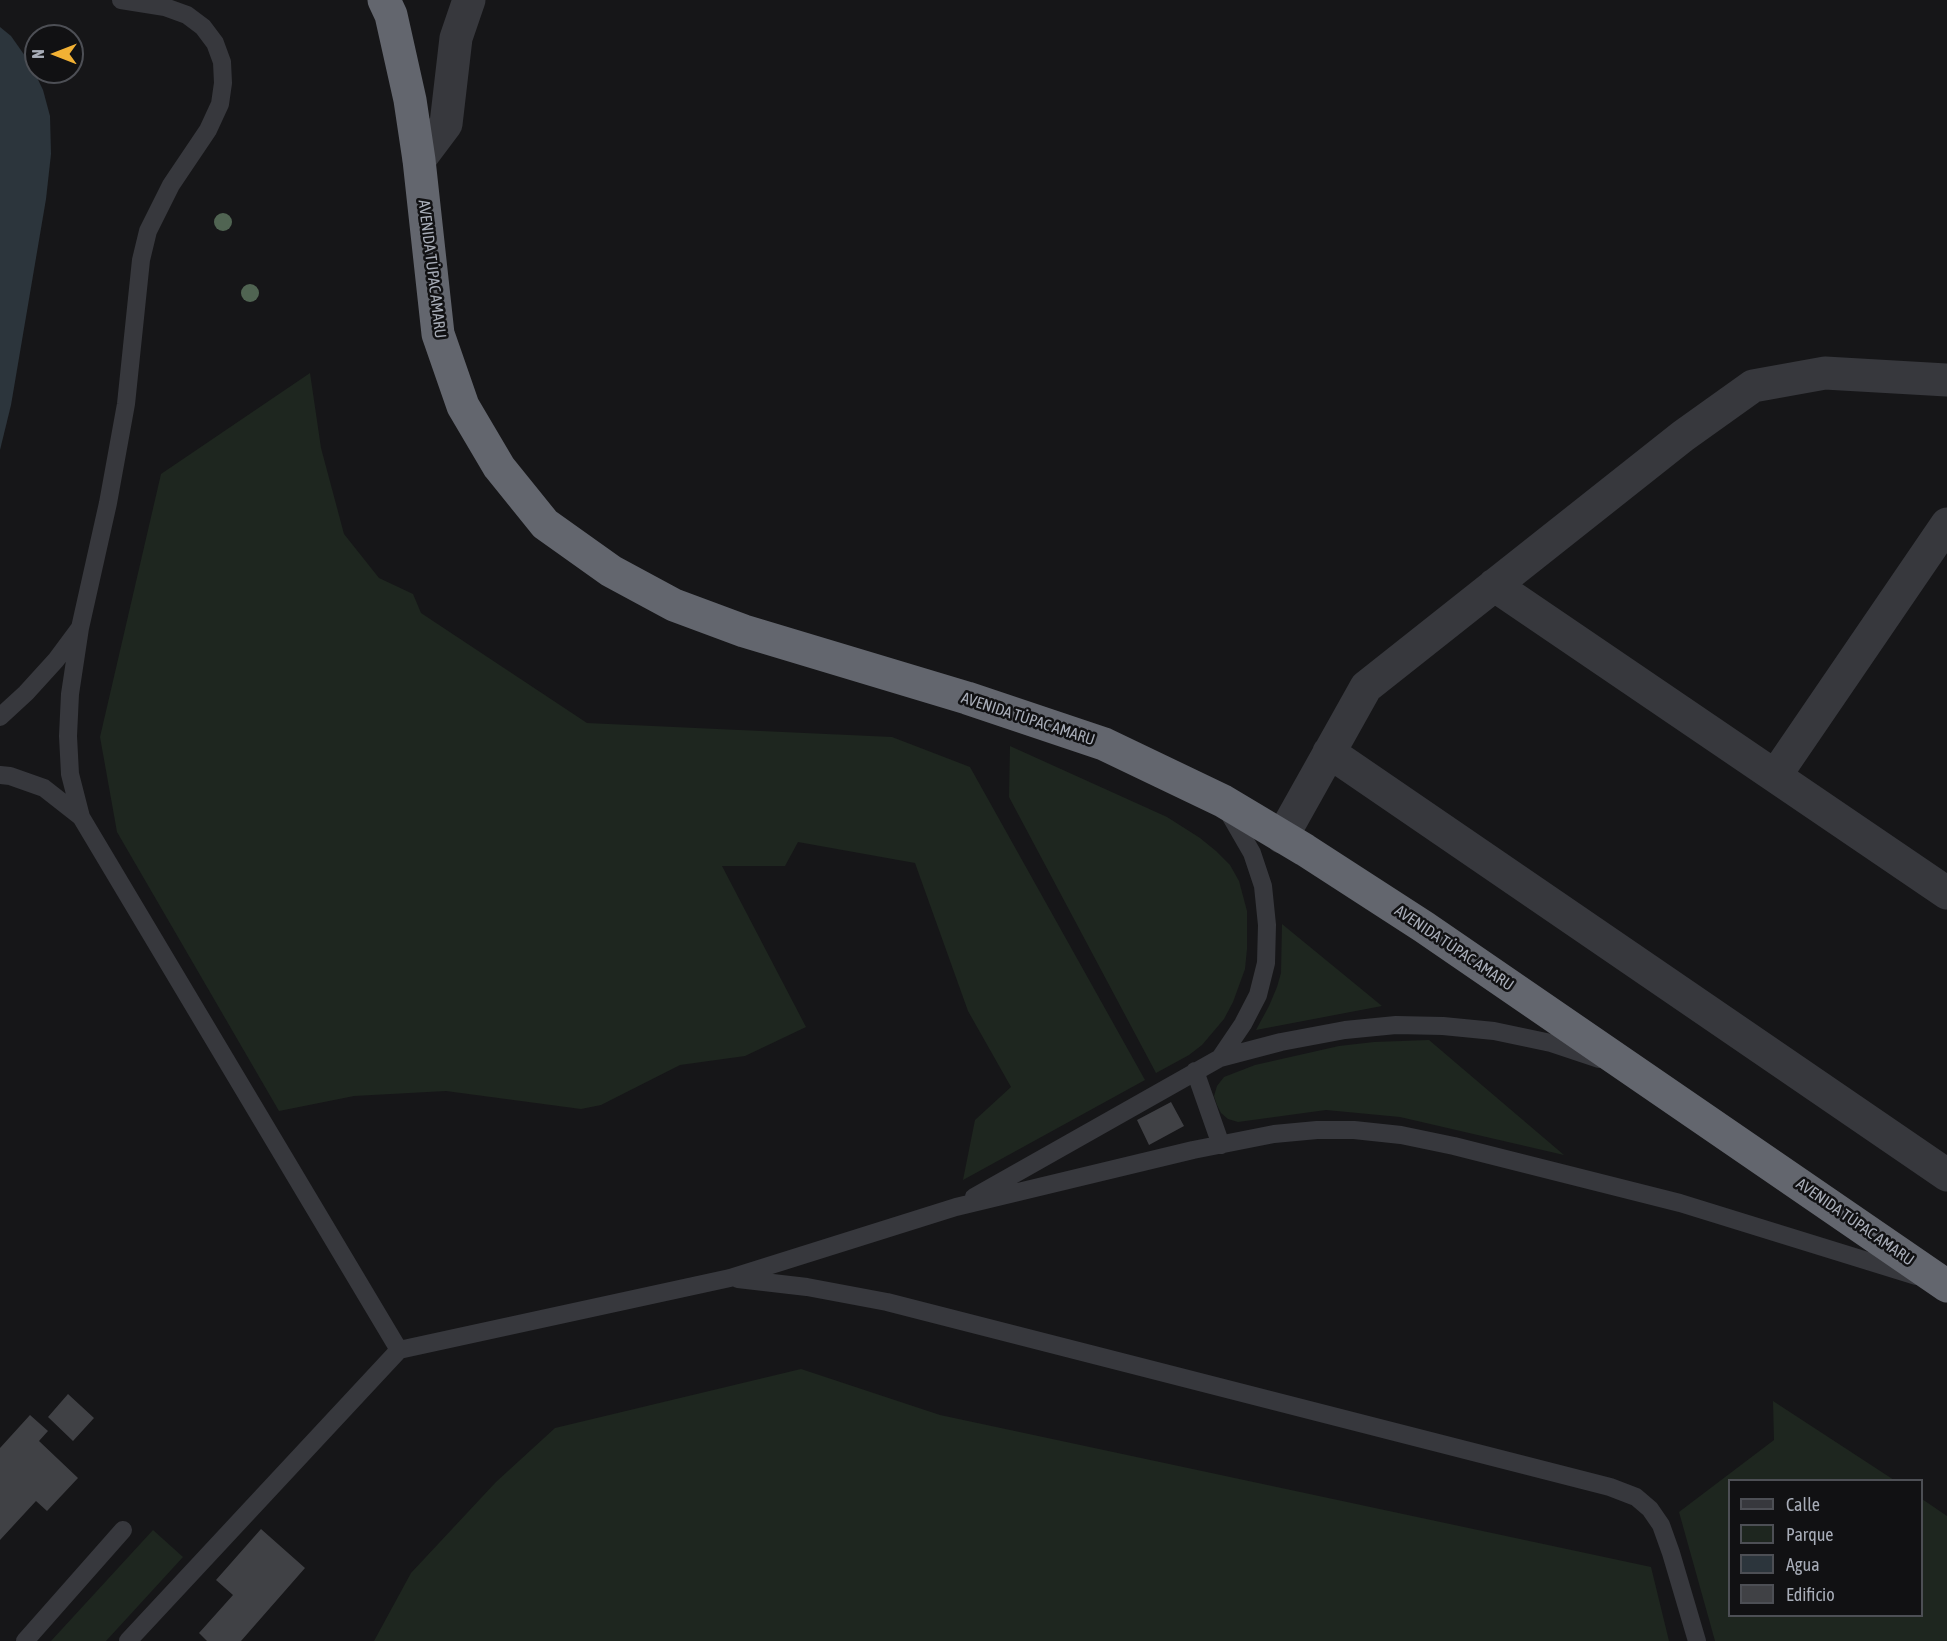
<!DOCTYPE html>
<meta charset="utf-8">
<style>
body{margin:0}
#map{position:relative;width:1947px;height:1641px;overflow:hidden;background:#161618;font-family:"Asap Condensed",sans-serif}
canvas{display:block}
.legend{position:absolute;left:1728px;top:1479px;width:195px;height:138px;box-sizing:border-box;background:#111113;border:2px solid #4d4f55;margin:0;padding:8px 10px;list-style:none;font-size:18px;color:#a8adb8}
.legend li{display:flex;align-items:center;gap:12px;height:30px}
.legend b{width:30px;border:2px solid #4d4f55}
.north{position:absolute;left:24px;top:24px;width:60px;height:60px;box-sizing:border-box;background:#111113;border:2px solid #4d4f55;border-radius:50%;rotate:270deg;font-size:16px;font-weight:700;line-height:24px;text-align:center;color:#a8adb8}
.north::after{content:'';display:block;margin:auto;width:21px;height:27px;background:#f2b134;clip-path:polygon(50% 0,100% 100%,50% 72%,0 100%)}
</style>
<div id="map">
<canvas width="1947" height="1641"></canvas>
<ul class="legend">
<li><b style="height:8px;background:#37383d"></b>Calle</li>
<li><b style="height:16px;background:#1e261f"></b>Parque</li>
<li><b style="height:16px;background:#2c353c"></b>Agua</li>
<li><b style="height:16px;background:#404145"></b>Edificio</li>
</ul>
<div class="north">N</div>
</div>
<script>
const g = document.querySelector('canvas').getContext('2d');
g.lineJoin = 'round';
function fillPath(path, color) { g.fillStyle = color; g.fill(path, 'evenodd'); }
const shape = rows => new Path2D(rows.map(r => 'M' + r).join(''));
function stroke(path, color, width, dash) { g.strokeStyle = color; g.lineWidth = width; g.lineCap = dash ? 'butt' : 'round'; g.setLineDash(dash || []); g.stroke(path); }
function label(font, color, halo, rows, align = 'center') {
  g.font = font + ' "Asap Condensed",sans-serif'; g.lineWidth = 5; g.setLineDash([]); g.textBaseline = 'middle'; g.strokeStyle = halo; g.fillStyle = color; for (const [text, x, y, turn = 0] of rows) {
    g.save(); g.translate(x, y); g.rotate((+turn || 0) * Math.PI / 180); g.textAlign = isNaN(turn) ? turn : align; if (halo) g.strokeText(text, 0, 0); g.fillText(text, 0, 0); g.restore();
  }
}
fillPath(shape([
 [310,373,321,448,344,534,379,578,413,594,421,613,587,723,892,737,970,767,1145,1080,963,1180,975,1120,1011,1087,968,1011,915,863,798,842,785,866,722,866,806,1027,745,1056,680,1065,601,1105,581,1109,446,1091,354,1096,279,1111,117,832,100,737,161,474],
 [1010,746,1167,817,1200,838,1216,851,1230,865,1239,881,1247,911,1247,949,1245,969,1233,1002,1224,1019,1202,1045,1189,1055,1156,1073,1009,797],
 [1282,924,1382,1006,1256,1030,1269,1006,1277,987,1281,973],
 [1429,1040,1564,1155,1400,1117,1326,1110,1238,1122,1228,1119,1221,1113,1217,1105,1214,1096,1217,1086,1224,1077,1255,1065,1339,1046,1374,1042],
 [801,1369,940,1415,1651,1567,1669,1641,374,1641,411,1573,496,1482,555,1428],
 [1773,1401,1894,1480,1730,1480,1730,1616,1922,1616,1922,1499,1947,1516,1947,1641,1715,1641,1679,1512,1774,1440],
 [153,1530,183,1557,106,1641,51,1641]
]), '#1e261f');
fillPath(shape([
 [0,27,11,36,30,63,43,90,50,116,51,154,46,199,11,405,0,450]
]), '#2c353c');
fillPath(shape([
 [1171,1102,1184,1126,1149,1145,1137,1120],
 [68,1394,94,1418,73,1441,48,1417],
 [30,1415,48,1431,39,1441,78,1478,47,1511,36,1501,0,1540,0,1448],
 [261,1529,305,1568,241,1641,207,1641,199,1633,233,1595,216,1580]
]), '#404145');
stroke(shape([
 [121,0,165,7,187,15,203,27,215,43,222,62,223,83,220,104,208,130,171,185,148,231,141,260,126,404,108,503,80,628,70,694,68,736,70,774,81,817,399,1350,128,1641],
 [0,717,26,693,56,660,79,629],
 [0,775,10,776,44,788,81,817],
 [1220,1058,1243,1024,1258,995,1266,963,1267,925,1263,886,1252,853,1226,808],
 [1195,1071,1221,1145],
 [974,1197,1220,1058,1281,1042,1345,1030,1396,1025,1443,1026,1494,1031,1551,1043,1599,1059],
 [738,1279,807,1287,887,1302,1610,1487,1636,1497,1650,1509,1661,1525,1671,1553,1697,1641],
 [399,1350,730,1278,956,1207,1193,1150,1274,1134,1317,1130,1354,1130,1401,1135,1454,1146,1680,1203,1916,1276],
 [25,1641,123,1530]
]), '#37383d', 18);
stroke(shape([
 [419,160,446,124,456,38,469,0],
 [1494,585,1947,893],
 [1329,752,1947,1175],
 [1775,776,1947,524],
 [1282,837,1366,687,1683,436,1753,386,1825,373,1947,380]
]), '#37383d', 33);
stroke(shape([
 [384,0,391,15,410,100,419,160,438,334,463,406,499,467,545,524,611,571,674,605,744,631,967,698,1104,744,1223,801,1305,850,1424,927,1947,1286]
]), '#63666e', 33);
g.fillStyle = '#506452';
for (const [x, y] of [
 [223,222],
 [250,293]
]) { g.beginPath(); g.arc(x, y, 9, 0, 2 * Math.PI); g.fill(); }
label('16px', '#a8adb8', '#111113', [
 ["AVENIDA TÚPAC AMARU",432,269,83],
 ["AVENIDA TÚPAC AMARU",1028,719,18],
 ["AVENIDA TÚPAC AMARU",1454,948,34],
 ["AVENIDA TÚPAC AMARU",1855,1222,35]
]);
</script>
